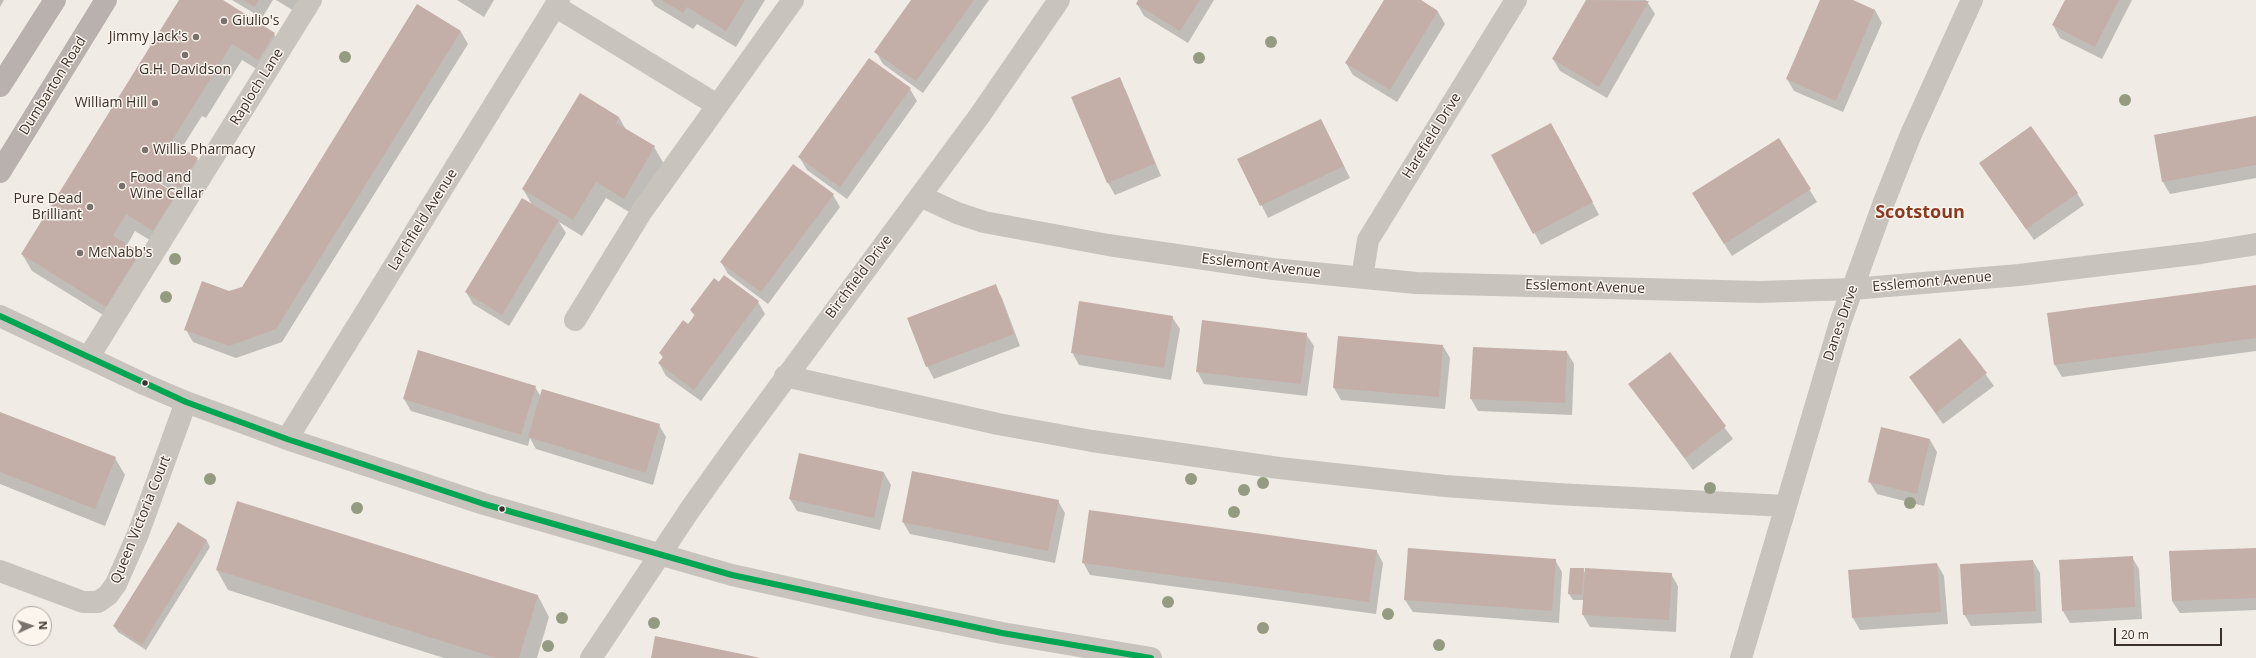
<!DOCTYPE html>
<style>
body{margin:0}
#map{position:relative;width:2256px;height:658px;overflow:hidden;background:#f0ebe5;font-family:"Open Sans",sans-serif}
canvas{display:block}
.north{position:absolute;left:12px;top:606px;width:40px;height:40px;box-sizing:border-box;background:#fbf5ee;border:1px solid #aea6a0;border-radius:50%;rotate:87deg;font-size:11px;font-weight:700;line-height:16px;text-align:center;color:#3b302b}
.north::after{content:'';display:block;margin:auto;width:14px;height:18px;background:#7a716c;clip-path:polygon(50% 0,100% 100%,50% 72%,0 100%)}
.scale{position:absolute;left:2114px;top:628px;width:108px;height:18px;box-sizing:border-box;border:2px solid #3b302b;border-top:0;padding-left:5px;font-size:12px;line-height:14px;white-space:nowrap;color:#3b302b;-webkit-text-stroke:3px #fbf5ee;paint-order:stroke}
</style>
<div id="map">
<canvas width="2256" height="658"></canvas>
<div class="north">N</div>
<div class="scale">20 m</div>
</div>
<script>
const g = document.querySelector('canvas').getContext('2d');
g.lineJoin = 'round';
function fillPath(path, color) { g.fillStyle = color; g.fill(path, 'evenodd'); }
const shape = rows => new Path2D(rows.map(r => 'M' + r).join(''));
function stroke(path, color, width, dash) { g.strokeStyle = color; g.lineWidth = width; g.lineCap = dash ? 'butt' : 'round'; g.setLineDash(dash || []); g.stroke(path); }
function label(font, color, halo, rows, align = 'center') {
  g.font = font + ' "Open Sans",sans-serif'; g.lineWidth = 3; g.setLineDash([]); g.textBaseline = 'middle'; g.strokeStyle = halo; g.fillStyle = color; for (const [text, x, y, turn = 0] of rows) {
    g.save(); g.translate(x, y); g.rotate((+turn || 0) * Math.PI / 180); g.textAlign = isNaN(turn) ? turn : align; if (halo) g.strokeText(text, 0, 0); g.fillText(text, 0, 0); g.restore();
  }
}
fillPath(shape([
 [0,0,4,0,0,7],
 [180,0,221,0,274,34,284,50,268,76,242,60,206,118,202,116,181,149,197,159,204,171,187,199,160,183,159,185,175,195,185,212,163,248,135,231,127,245,139,253,149,270,116,323,32,271,22,254],
 [232,0,273,0,262,18],
 [276,0,315,0,304,17],
 [457,0,494,0,484,17],
 [651,0,765,0,736,47,697,24,693,29,655,6],
 [912,0,989,0,923,93,883,64,876,52],
 [1139,0,1214,0,1188,43,1144,16,1137,4],
 [1385,0,1419,0,1438,12,1445,24,1397,102,1353,75,1346,63],
 [1587,0,1646,0,1655,14,1607,98,1560,71,1553,59],
 [1821,0,1850,0,1875,10,1882,23,1843,112,1794,91,1787,79],
 [2066,0,2132,0,2102,59,2060,38,2053,25],
 [417,5,461,32,468,44,282,342,236,358,193,342,186,330,229,292,242,288],
 [870,60,910,89,917,101,847,199,807,170,800,158],
 [1119,79,1126,91,1161,176,1115,195,1108,183,1072,98],
 [619,117,626,130,654,147,664,164,634,215,606,198,582,236,559,222,566,233,509,326,473,304,466,292,532,205,523,189],
 [2256,117,2256,178,2170,194,2163,182,2155,135],
 [1321,120,1350,178,1268,218,1239,160],
 [1558,136,1599,215,1541,245,1493,155],
 [1779,140,1817,202,1732,256,1700,206],
 [1988,175,2077,193,2084,205,2034,240],
 [833,195,840,207,768,304,728,274,721,262],
 [724,276,758,302,765,314,701,401,666,376,659,363,663,358,660,353,688,325,695,316,691,311],
 [995,286,1002,298,1020,346,934,379,927,366],
 [2256,286,2256,351,2062,377,2055,365,2048,314],
 [1172,317,1180,329,1171,380,1079,365,1072,352],
 [1306,334,1314,346,1307,396,1204,384,1197,371],
 [1960,339,1994,386,1943,424,1910,378],
 [1443,346,1450,358,1445,409,1341,400,1334,388],
 [1474,348,1567,352,1574,364,1572,415,1478,411,1471,399],
 [1670,354,1733,439,1693,470,1630,385],
 [535,387,541,397,659,425,666,437,653,485,536,449,530,438,528,446,411,411,404,399],
 [0,413,115,458,125,475,105,526,0,484],
 [1930,440,1937,452,1924,506,1877,494,1869,481],
 [800,454,884,473,891,485,880,530,797,511,790,499],
 [913,473,1058,501,1065,513,1055,563,910,534,903,522],
 [238,502,538,596,549,617,537,658,444,658,228,590,217,570],
 [179,523,207,541,210,547,146,650,118,632,114,626],
 [2256,549,2256,610,2180,613,2172,601],
 [1376,550,1383,563,1376,614,1090,575,1083,562],
 [2132,557,2139,569,2142,619,2070,623,2063,611],
 [1555,560,1562,572,1559,623,1413,612,1405,600],
 [2033,561,2040,573,2042,623,1971,626,1964,614],
 [1937,564,1944,576,1948,624,1860,630,1853,618,1850,571],
 [1583,569,1585,573,1671,574,1678,586,1676,632,1590,627,1583,615,1584,600,1573,600,1569,594]
]), '#0003');
fillPath(shape([
 [179,0,223,0,275,33,258,60,232,44,173,139,172,141,198,158,180,188,153,171,149,177,176,194,153,231,126,214,113,236,140,252,106,307,21,254],
 [244,0,259,0,254,7],
 [661,0,745,0,726,31,687,7,683,13],
 [911,0,974,0,916,81,874,52],
 [1138,0,1200,0,1180,31,1136,4],
 [1384,0,1421,0,1438,11,1390,90,1345,63],
 [1586,0,1649,1,1599,87,1552,59],
 [1820,0,1853,0,1875,10,1836,101,1786,79],
 [2065,0,2119,0,2095,47,2052,25],
 [417,4,461,31,276,329,229,346,184,330,202,281,229,291,242,287],
 [869,58,911,88,840,187,798,157],
 [1120,77,1155,164,1107,183,1071,97],
 [580,93,619,117,616,123,655,146,624,199,596,182,573,220,522,189],
 [2256,116,2256,165,2162,182,2154,135],
 [1321,119,1344,166,1260,206,1237,159],
 [1551,123,1593,202,1533,234,1491,155],
 [2031,126,2078,193,2026,229,1979,163],
 [1779,138,1811,189,1724,244,1692,193],
 [793,164,834,194,761,292,720,262],
 [522,198,559,220,502,315,465,292],
 [724,275,759,301,694,390,658,363,664,356,659,353,683,320,688,324,692,319,695,314,690,310,714,278,719,282],
 [996,284,1014,334,926,367,907,318],
 [2256,285,2256,338,2054,365,2047,313],
 [1079,301,1173,316,1164,368,1071,353],
 [1202,320,1307,333,1301,384,1196,372],
 [1338,336,1443,345,1439,397,1333,388],
 [1960,338,1987,373,1936,413,1909,377],
 [1473,347,1567,351,1565,403,1470,399],
 [418,350,536,386,521,435,403,399],
 [1670,352,1726,426,1685,458,1628,384],
 [542,389,660,424,646,473,528,437],
 [0,412,116,457,95,509,0,472],
 [1881,427,1930,439,1917,494,1868,482],
 [799,453,884,472,874,518,789,499],
 [912,471,1059,500,1048,551,902,522],
 [237,501,538,595,519,658,496,658,216,570],
 [1089,510,1377,550,1369,602,1082,563],
 [178,522,207,540,142,645,113,626],
 [1408,548,1556,559,1552,611,1404,600],
 [2256,548,2256,598,2172,601,2169,551],
 [2133,556,2135,607,2062,611,2059,560],
 [2033,560,2036,611,1963,615,1960,564],
 [1937,563,1941,612,1852,618,1848,570],
 [1570,568,1584,568,1582,595,1568,594],
 [1585,568,1672,573,1669,620,1582,615],
 [655,636,756,657,759,658,651,658]
]), '#c3afa7');
stroke(shape([
 [555,6,717,105],
 [920,196,957,213,984,222,1108,245,1273,269,1416,283,1759,292,1852,289,2019,275,2201,253,2256,244],
 [1362,278,1368,240,1516,0],
 [0,316,146,385,186,402,287,439,484,504,732,575,880,608,1002,633,1151,658],
 [575,320,642,211,793,0],
 [88,358,311,0],
 [785,376,998,424,1092,441,1279,468,1445,486,1557,494,1785,506],
 [287,439,559,0],
 [0,571,83,602,98,602,108,595,116,584,138,534,186,402],
 [591,658,691,508,736,445,980,115,1059,0],
 [1741,658,1840,323,1884,202,1911,134,1972,0]
]), '#c9c3be', 22);
stroke(shape([
 [0,86,55,0],
 [0,172,106,0]
]), '#b8b1ad', 22);
stroke(shape([
 [0,316,186,402,287,439,484,504,732,575,1002,633,1151,658]
]), '#00a651', 6);
g.fillStyle = '#959b80';
for (const [x, y] of [
 [1271,42],
 [345,57],
 [1199,58],
 [2125,100],
 [175,259],
 [166,297],
 [210,479],
 [1191,479],
 [1263,483],
 [1710,488],
 [1244,490],
 [1910,503],
 [357,508],
 [1234,512],
 [1168,602],
 [1388,614],
 [562,618],
 [654,623],
 [1263,628],
 [1439,645],
 [548,646]
]) { g.beginPath(); g.arc(x, y, 6, 0, 2 * Math.PI); g.fill(); }
for (const [x, y, r, color] of [
 [224,21,4,"#7a716c"],
 [196,37,4,"#7a716c"],
 [185,55,4,"#7a716c"],
 [155,103,4,"#7a716c"],
 [145,150,4,"#7a716c"],
 [122,186,4,"#7a716c"],
 [90,207,4,"#7a716c"],
 [80,253,4,"#7a716c"],
 [145,383,3.5,"#3b302b"],
 [502,509,3.5,"#3b302b"]
]) { const dot = new Path2D(); dot.arc(x, y, r, 0, 2 * Math.PI); g.fillStyle = color; g.fill(dot); stroke(dot, '#fbf5ee', 1.5); }
label('14px', '#3b302b', '#fbf5ee', [
 ["Giulio's",232,21],
 ["Jimmy Jack's",188,37,"right"],
 ["G.H. Davidson",185,70,"center"],
 ["William Hill",147,103,"right"],
 ["Willis Pharmacy",153,150],
 ["Food and",130,178],
 ["Wine Cellar",130,194],
 ["Pure Dead",82,199,"right"],
 ["Brilliant",82,215,"right"],
 ["McNabb's",88,253]
], 'left');
label('14px', '#3b302b', '#fbf5ee', [
 ["Dumbarton Road",53,86,-58],
 ["Raploch Lane",257,87,-58],
 ["Harefield Drive",1432,136,-58],
 ["Larchfield Avenue",423,220,-58],
 ["Esslemont Avenue",1261,266,7],
 ["Birchfield Drive",859,277,-53],
 ["Esslemont Avenue",1932,282,-5],
 ["Esslemont Avenue",1585,287,2],
 ["Danes Drive",1841,323,-71],
 ["Queen Victoria Court",141,520,-68]
]);
label('bold 18px', '#8c3b22', '#fbf5ee', [
 ["Scotstoun",1920,213]
]);
</script>
